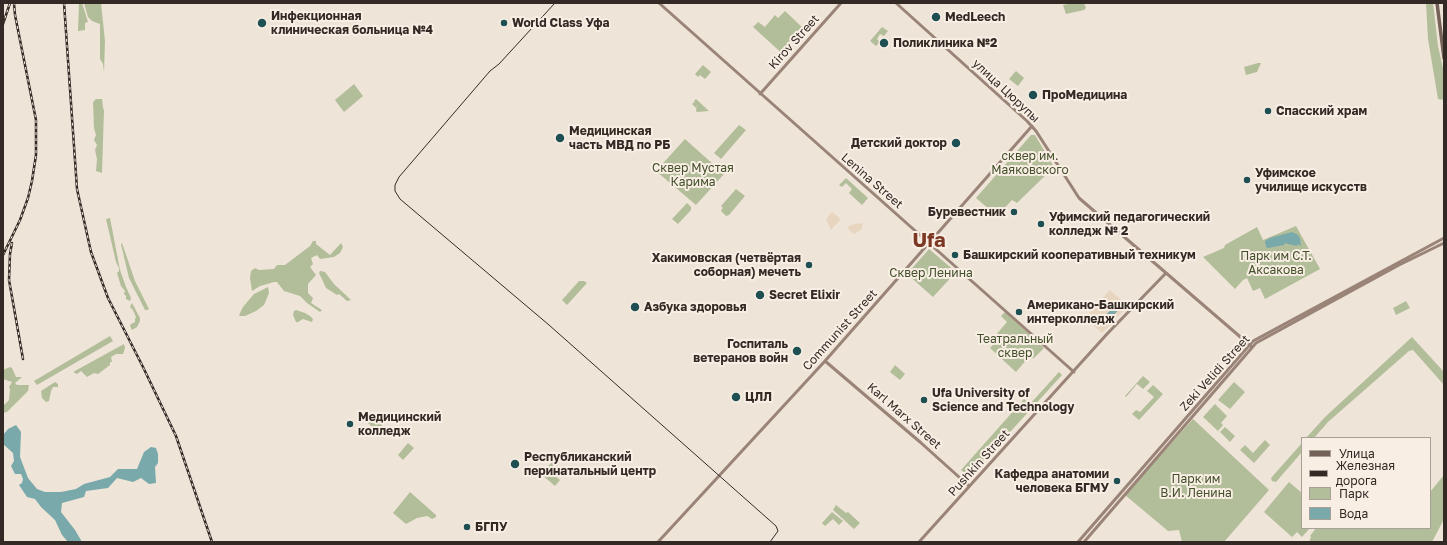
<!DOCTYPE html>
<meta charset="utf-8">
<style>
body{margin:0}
#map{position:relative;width:1447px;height:545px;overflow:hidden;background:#efe4d8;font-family:"Golos Text",sans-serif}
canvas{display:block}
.frame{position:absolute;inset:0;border:4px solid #332a26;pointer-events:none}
.legend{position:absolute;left:1301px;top:437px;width:130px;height:92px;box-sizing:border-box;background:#f8eee4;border:1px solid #a9a098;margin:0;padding:5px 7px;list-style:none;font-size:12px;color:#332a26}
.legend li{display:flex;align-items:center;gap:8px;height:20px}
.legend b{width:20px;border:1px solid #a9a098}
</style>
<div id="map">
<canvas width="1447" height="545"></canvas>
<div class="frame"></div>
<ul class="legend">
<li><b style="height:5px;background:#746158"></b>Улица</li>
<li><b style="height:5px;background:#332a26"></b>Железная дорога</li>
<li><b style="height:11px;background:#b2bd99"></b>Парк</li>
<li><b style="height:11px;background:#79a9ab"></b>Вода</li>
</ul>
</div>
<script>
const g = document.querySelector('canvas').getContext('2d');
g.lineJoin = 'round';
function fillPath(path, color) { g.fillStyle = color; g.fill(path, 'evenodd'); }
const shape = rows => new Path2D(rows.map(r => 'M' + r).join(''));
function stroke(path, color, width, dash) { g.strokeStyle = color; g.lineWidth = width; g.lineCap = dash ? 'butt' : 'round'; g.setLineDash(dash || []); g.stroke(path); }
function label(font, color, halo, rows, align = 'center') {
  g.font = font + ' "Golos Text",sans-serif'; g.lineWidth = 4; g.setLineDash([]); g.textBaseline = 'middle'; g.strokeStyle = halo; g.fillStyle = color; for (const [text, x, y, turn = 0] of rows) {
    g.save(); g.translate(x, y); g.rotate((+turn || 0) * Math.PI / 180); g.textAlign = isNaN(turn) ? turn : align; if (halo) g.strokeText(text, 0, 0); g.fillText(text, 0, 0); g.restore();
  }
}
fillPath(shape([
 [79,3,82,3,88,22,85,23,85,30,78,31],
 [84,3,101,3,105,41,104,72,103,64,100,59,100,24,92,21,88,17],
 [1072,3,1084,3,1086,8,1084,10,1066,14,1063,5],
 [1426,3,1433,3,1438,46,1444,73,1444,100,1438,99,1428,39],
 [785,11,803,28,787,46,792,50,786,57,753,27,758,22,765,27,775,15,778,18],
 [882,27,888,31,884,36,880,34,877,39,880,42,876,46,870,41],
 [1258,63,1261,63,1257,72,1246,75,1244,67],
 [703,65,711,72,705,79,700,75,698,77,695,74],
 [1016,71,1024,78,1018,86,1009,79],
 [354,84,363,96,344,112,335,100],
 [96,99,102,99,103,108,104,110,102,173,96,171,97,159,95,150,97,145,94,140,96,135,94,128,93,102],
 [696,99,709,111,697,112,696,111,697,104,696,108,692,104,694,102,695,103,694,101],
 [739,125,746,130,721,159,714,153],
 [1031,135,1035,135,1054,167,1017,203,1012,200,997,216,976,198],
 [685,139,724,174,696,205,656,171],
 [846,178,868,198,862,205,849,193,852,189,846,183,842,187,839,185],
 [736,189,745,196,729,215,726,216,722,212,721,210,723,208,721,206],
 [687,203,691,207,691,210,678,224,672,219],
 [110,218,120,270,126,287,131,298,130,301,126,299,126,296,124,294,125,291,121,286,117,273,119,271,119,268,116,262,106,219],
 [1296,226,1320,269,1265,299,1260,288,1253,291,1247,278,1243,280,1235,289,1203,257,1224,248,1225,245,1257,227,1263,240],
 [313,241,316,241,316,244,330,255,341,243,343,247,340,253,334,257,320,259,317,255,311,258,313,264,310,267,316,275,308,284,308,293,313,298,311,303,322,310,320,312,307,303,300,296,284,291,277,282,274,282,260,286,252,291,250,278,251,271,255,268,259,270,274,269,277,265,285,265,310,246],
 [122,243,135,281,149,309,147,310,145,310,129,278,121,244],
 [929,249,956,272,933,297,907,274],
 [320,271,325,272,334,284,351,300,347,301,339,294,337,295,326,288,319,273],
 [579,281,584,281,587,283,567,305,562,300],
 [268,287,269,293,264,305,256,311,245,316,240,316,239,315,243,307,254,294],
 [1406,301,1410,308,1396,315,1393,308],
 [132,303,140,318,140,321,137,327,132,330,130,326,131,324,135,322,135,319,136,317,133,310,130,307],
 [296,310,305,313,310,316,313,319,312,322,303,319,298,322,296,322,293,315,294,311],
 [1005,312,1044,348,1034,358,1027,359,1016,372,990,348,998,339,995,336,1007,322,1001,316],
 [110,336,113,341,37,385,34,381],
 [1412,337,1444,372,1444,385,1413,350,1409,351,1328,422,1314,438,1306,438,1325,417],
 [124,344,125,348,123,354,116,354,111,357,112,362,110,362,110,365,98,374,94,373,87,377,81,371,77,374,73,372],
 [895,365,905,374,900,380,890,372],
 [10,367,12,368,16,377,22,377,15,383,17,385,29,385,28,391,7,412,3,413,3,406,9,400,10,389,9,387,12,382,3,379,3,370],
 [1059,372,1062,375,969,477,961,470,1024,399,1030,404],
 [1143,376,1150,382,1143,389,1137,384,1126,397,1125,396],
 [55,382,58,384,58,387,53,387,51,391,49,401,46,402,42,398,41,391],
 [1234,382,1245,392,1230,409,1218,400],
 [1153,385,1163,394,1139,420,1132,414,1136,410,1140,412,1154,397,1147,391],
 [1215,404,1227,416,1221,423,1223,425,1218,431,1203,417],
 [373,417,384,427,379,433,368,423],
 [1193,419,1269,490,1224,542,1182,542,1179,530,1168,531,1125,495],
 [1225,427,1235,436,1230,442,1220,432],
 [1265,440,1270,445,1254,463,1240,450,1245,445,1253,453],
 [408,443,414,448,403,460,398,455],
 [1302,443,1302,452,1276,482,1272,481,1271,478],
 [553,461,558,466,552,473,560,480,555,486,541,474],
 [1444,475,1444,519,1432,542,1309,542,1311,537,1310,536,1316,528,1430,528,1430,492],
 [1289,482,1302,493,1302,528,1310,528,1302,537,1297,532,1292,537,1264,512],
 [410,492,436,515,436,517,432,519,427,516,417,518,406,524,393,513],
 [836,505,846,513,848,512,860,523,854,529,833,510],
 [832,512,843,521,839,525,833,519,825,526,822,523]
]), '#b2bd99');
fillPath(shape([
 [832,212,841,219,831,230,826,219],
 [863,223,861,230,856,233,854,234,849,230,848,227,854,224],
 [1110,290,1128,306,1102,333,1085,318]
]), '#e7d5c0');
fillPath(shape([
 [1292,232,1298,235,1300,238,1301,246,1298,244,1297,246,1288,244,1286,243,1284,245,1268,248,1266,247,1266,244,1265,244,1265,241,1270,238],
 [1116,304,1120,308,1107,323,1102,319],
 [16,425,21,432,20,457,28,478,37,489,45,492,61,492,76,489,84,484,110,477,118,469,137,469,144,452,151,447,156,448,158,454,158,463,155,467,156,483,149,484,141,478,133,482,117,478,108,488,86,491,84,497,62,503,61,512,75,530,82,542,68,542,62,535,55,520,41,507,35,499,27,497,19,485,22,483,23,479,21,474,15,474,11,466,14,461,13,453,3,444,3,435,8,429]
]), '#79a9ab');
stroke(shape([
 [659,3,1074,372],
 [896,3,1027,121,1036,131,1079,198,1252,347],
 [760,94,841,3],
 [825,361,920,442,969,486],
 [658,542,825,361,1032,126],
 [919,542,1107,334,1166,273],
 [1078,542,1253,341,1444,238],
 [1084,542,1256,343,1399,265,1444,243]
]), '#9a8377', 3);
stroke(shape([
 [1437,3,1444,58]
]), '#746158', 3.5);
stroke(shape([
 [555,3,499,64,490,71,399,177,395,185,395,191,400,199,549,325,776,526,778,531,770,542]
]), '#332a26', 1);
const rail = shape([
 [64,3,77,189,91,252,108,298,143,367,176,436,212,542],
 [3,24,10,3],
 [12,243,10,254,9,280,23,359],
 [3,255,20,220,28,198,32,181,36,155,36,120,15,15,14,3]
]);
stroke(rail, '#332a26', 2.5);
stroke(rail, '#f8eee4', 1, [3]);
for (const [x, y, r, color] of [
 [936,17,5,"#1e4f52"],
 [262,23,5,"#1e4f52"],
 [504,23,4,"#1e4f52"],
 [884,43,5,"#1e4f52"],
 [1033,95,5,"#1e4f52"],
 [1268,111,4,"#1e4f52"],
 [560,138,5,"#1e4f52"],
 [956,143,5,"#1e4f52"],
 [1247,180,4,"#1e4f52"],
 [1014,212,4,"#1e4f52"],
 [1041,224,4,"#1e4f52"],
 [955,255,4,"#1e4f52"],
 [809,265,4,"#1e4f52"],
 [760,295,5,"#1e4f52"],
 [635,307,5,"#1e4f52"],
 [1019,312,4,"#1e4f52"],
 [797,351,5,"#1e4f52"],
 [736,397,5,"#1e4f52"],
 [924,400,4,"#1e4f52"],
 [350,424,4,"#1e4f52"],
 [515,464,5,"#1e4f52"],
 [1117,481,4,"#1e4f52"],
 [467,527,4,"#1e4f52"]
]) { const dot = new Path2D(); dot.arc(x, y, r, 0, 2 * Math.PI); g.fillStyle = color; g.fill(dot); stroke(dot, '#f8eee4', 1.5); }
label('bold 12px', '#332a26', '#f8eee4', [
 ["Инфекционная",271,16],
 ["клиническая больница №4",271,30],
 ["MedLeech",945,17],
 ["World Class Уфа",512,23],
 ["Поликлиника №2",893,43],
 ["ПроМедицина",1042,95],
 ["Спасский храм",1276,111],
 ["Медицинская",569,131],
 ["часть МВД по РБ",569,145],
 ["Детский доктор",947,143,"right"],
 ["Уфимское",1255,173],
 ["училище искусств",1255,187],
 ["Буревестник",1006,212,"right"],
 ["Уфимский педагогический",1049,217],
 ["колледж № 2",1049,231],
 ["Башкирский кооперативный техникум",963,255],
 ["Хакимовская (четвёртая",801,258,"right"],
 ["соборная) мечеть",801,272,"right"],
 ["Secret Elixir",769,295],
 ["Американо-Башкирский",1027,305],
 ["интерколледж",1027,319],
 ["Азбука здоровья",644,307],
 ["Госпиталь",788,344,"right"],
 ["ветеранов войн",788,358,"right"],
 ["Ufa University of",932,393],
 ["Science and Technology",932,407],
 ["ЦЛЛ",745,397],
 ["Медицинский",358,417],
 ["колледж",358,431],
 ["Республиканский",524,457],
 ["перинатальный центр",524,471],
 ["Кафедра анатомии",1109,474,"right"],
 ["человека БГМУ",1109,488,"right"],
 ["БГПУ",475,527]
], 'left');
label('12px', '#332a26', '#f8eee4', [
 ["Kirov Street",794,42,-48],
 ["улица Цюрупы",1006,91,43],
 ["Lenina Street",872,181,41],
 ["Communist Street",840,330,-48],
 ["Zeki Velidi Street",1215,373,-48],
 ["Karl Marx Street",904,416,41],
 ["Pushkin Street",979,463,-48]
]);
label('12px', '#43502b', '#f8eee4', [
 ["сквер им.",1030,156],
 ["Маяковского",1030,170],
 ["Сквер Мустая",693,168],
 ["Карима",693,182],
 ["Парк им С.Т.",1276,256],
 ["Аксакова",1276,270],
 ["Сквер Ленина",931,273],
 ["Театральный",1015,339],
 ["сквер",1015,353],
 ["Парк им",1196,479],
 ["В.И. Ленина",1196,493]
]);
label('bold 20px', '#7d3823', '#f8eee4', [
 ["Ufa",929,241]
]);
</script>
